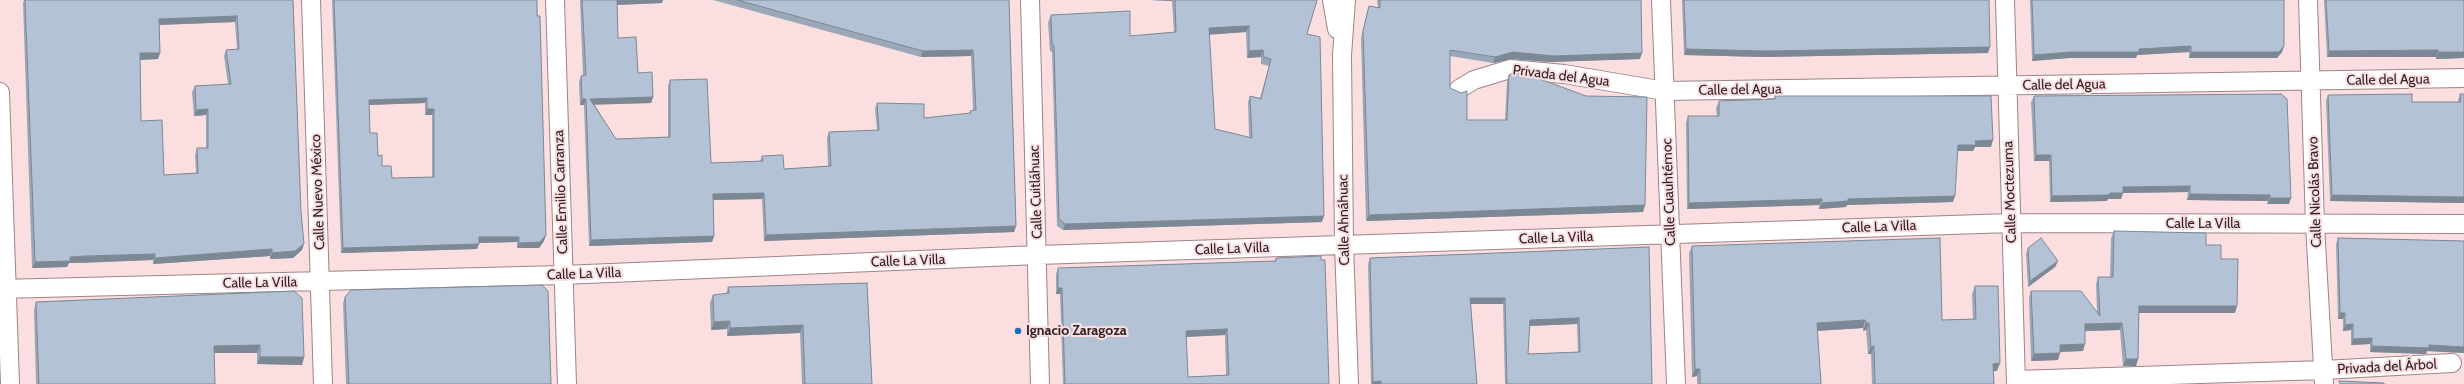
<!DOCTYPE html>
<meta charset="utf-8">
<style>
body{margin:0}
canvas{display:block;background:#fbdee0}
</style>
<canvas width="2464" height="384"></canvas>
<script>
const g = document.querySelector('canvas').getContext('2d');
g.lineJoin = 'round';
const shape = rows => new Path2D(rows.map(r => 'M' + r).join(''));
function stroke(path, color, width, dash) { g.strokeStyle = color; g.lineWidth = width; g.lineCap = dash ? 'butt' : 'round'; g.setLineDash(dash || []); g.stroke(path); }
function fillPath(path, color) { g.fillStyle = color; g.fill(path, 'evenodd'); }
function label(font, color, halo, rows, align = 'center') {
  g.font = font + ' Cabin,sans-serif'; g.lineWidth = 4; g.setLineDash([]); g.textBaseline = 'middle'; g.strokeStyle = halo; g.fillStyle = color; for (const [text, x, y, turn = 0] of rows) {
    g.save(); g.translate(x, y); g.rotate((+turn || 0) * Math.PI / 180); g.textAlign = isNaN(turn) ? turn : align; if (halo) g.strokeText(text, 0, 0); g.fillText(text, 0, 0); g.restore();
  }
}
const minor = shape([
 [311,0,323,384],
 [555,0,567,384],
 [1030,0,1040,384],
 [1332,0,1337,29],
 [1346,0,1342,55,1344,245,1349,384],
 [1661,0,1676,384],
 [2005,0,2016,384],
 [2308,0,2315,225,2324,384],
 [1459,89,1474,80,1510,69,1564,74,1665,91,2464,78],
 [0,92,10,384],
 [0,289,563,275,1038,255,2011,223,2464,224],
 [2016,380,2323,370,2452,363]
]);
stroke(minor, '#9e8486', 20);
stroke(minor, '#fff', 18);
fillPath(shape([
 [24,0,293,0,302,250,293,258,270,259,270,256,153,264,153,260,84,263,69,263,67,267,32,268,23,3],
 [235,22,237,49,226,50,224,56,228,84,195,86,192,92,194,116,206,115,206,148,197,148,195,155,196,173,164,175,141,121,140,60,158,59,160,53,159,25],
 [332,0,537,0,546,235,544,241,539,248,517,248,517,242,479,243,477,249,341,253],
 [425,103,425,115,432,115,432,177,392,178,382,166,378,156,370,133,369,105],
 [580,0,663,0,662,3,617,5,618,38,638,73,653,97,651,103,594,104,616,139,668,137,668,86,670,80,711,163,760,161,762,156,784,169,828,166,827,138,829,132,877,130,875,109,877,103,924,118,969,114,970,111,973,110,971,56,921,57,713,0,1009,0,1016,226,1014,232,764,241,762,199,713,200,714,236,712,242,589,246,584,105,580,105,579,82,581,76,583,76],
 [1151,0,1317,0,1307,34,1322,222,1063,230,1057,226,1052,52,1050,51,1048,22,1051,15,1130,36,1174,32,1172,1],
 [1246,32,1247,58,1261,57,1261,64,1269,66,1260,98,1250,96,1248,102,1249,138,1215,129,1209,34],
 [1377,0,1641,0,1640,59,1550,62,1511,59,1493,63,1450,56,1450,88,1467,120,1505,120,1507,81,1509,75,1645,205,1643,212,1366,221,1361,38,1367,12,1369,6,1378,8],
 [1682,0,1989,0,1988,53,1764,57,1684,55],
 [2030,0,2284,0,2284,46,2282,52,2277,58,2189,58,2189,52,2137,55,2136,58,2069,58,2032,61],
 [2324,0,2464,0,2464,58,2436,59,2436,57,2327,57],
 [2281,94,2289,204,2267,204,2268,201,2187,200,2188,192,2123,193,2121,199,2108,199,2107,201,2050,202,2049,161,2034,161,2031,102,2034,96],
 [2460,94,2464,94,2464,203,2330,201,2326,101,2328,95,2412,102,2458,102,2458,100],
 [1775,96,1991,147,1975,147,1973,151,1958,151,1953,202,1847,205,1846,207,1819,209,1819,205,1687,209,1686,123,1688,116,1717,116,1716,108,1719,101,1774,99],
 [2114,231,2206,245,2221,259,2235,313,2139,313,2138,359,2136,366,2123,366,2120,330,2085,331,2083,351,2060,352,2058,360,2031,361,2029,298,2031,291,2097,312,2096,284,2098,277,2110,277,2111,238],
 [2338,238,2464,241,2464,353,2427,351,2426,354,2370,352,2370,344,2351,345,2351,330,2343,331,2343,319,2338,319,2336,244],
 [1692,246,1942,320,1973,319,1972,294,1975,286,1997,371,1993,371,1994,384,1872,384,1871,354,1868,354,1866,330,1863,331,1863,328,1817,331,1821,384,1697,384,1697,376,1692,377,1689,253],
 [1649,247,1652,384,1505,384,1503,304,1471,304,1477,384,1371,384,1368,264,1370,258],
 [1577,324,1578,352,1528,354,1529,326],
 [2028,248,2058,261,2055,267,2028,287,2026,254],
 [1276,258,1329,384,1063,384,1060,294,1056,294,1056,274,1058,268,1275,261],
 [1225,335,1226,375,1188,377,1186,337],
 [867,283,872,384,802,384,800,333,727,336,727,329,711,330,710,303,713,295,726,294,728,287],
 [294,291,304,357,302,365,257,364,257,353,214,353,215,384,36,384,34,310,36,302],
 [345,297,551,384,346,384,343,303]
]), '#9aa7b7');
fillPath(shape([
 [616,0,663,0,662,3,615,5],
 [1151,0,1172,0,1172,1],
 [237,16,235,22,156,25,159,19],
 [1249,26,1246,32,1207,35,1209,28],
 [2191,46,2189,52,2137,55,2136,58,2069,58,2032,61,2034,55,2071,52],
 [2284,46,2282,52,2277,58,2189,58,2191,52],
 [1990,47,1988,53,1764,57,1684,55,1686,49],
 [973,50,971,56,921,57,923,51],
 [1263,50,1261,57,1247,58,1249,51],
 [2438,50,2436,57,2327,57,2329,51],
 [1513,52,1642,53,1640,59,1550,62,1511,59,1493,63,1495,57],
 [2438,52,2464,52,2464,58,2436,59],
 [140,53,160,53,158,59,138,60],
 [653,97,651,103,588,105,590,99],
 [427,98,425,103,367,105,369,100],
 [582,99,586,99,584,105,580,105],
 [208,109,206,115,194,116,196,110],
 [427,109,434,109,432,115,425,115],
 [1993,140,1991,147,1975,147,1973,151,1956,151,1958,145,1975,141],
 [2036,155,2051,155,2049,161,2034,161],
 [2190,186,2188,192,2121,193,2123,193,2121,199,2108,199,2107,201,2050,202,2052,196,2110,193,2123,187],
 [764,193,762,199,710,200,713,194],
 [2190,194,2270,195,2268,201,2187,200],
 [2332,195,2464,197,2464,203,2330,201],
 [1955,196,1953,202,1847,205,1846,207,1819,209,1822,203,1848,199],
 [2270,198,2291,198,2289,204,2267,204],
 [1822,199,1819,205,1687,209,1689,203],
 [1645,205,1643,212,1366,221,1369,215],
 [1324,216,1322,222,1063,230,1065,224],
 [1016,226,1014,232,764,241,766,235],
 [546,235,544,241,539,248,517,248,519,243],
 [714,236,712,242,589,246,591,240],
 [479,237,519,237,517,242,477,243],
 [304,244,302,250,293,258,270,259,272,253],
 [479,244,477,249,341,253,343,248],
 [272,249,270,256,153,264,155,258],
 [155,254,153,260,69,263,67,267,32,268,35,262,70,257],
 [2058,261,2055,267,2028,287,2030,281],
 [1058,288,1062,288,1060,294,1056,294],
 [1470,298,1505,298,1503,304,1468,304],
 [2139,306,2237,306,2235,313,2137,313],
 [2340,313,2345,313,2343,319,2338,319],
 [1579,318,1577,324,1527,326,1530,320],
 [1865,320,1863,328,1814,331,1817,323],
 [730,321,727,329,711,330,714,322],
 [1866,323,1869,323,1866,330,1863,331],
 [2122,323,2120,330,2083,331,2085,324],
 [2353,324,2351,330,2343,331,2345,325],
 [803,325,800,333,727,336,730,328],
 [1227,329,1225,335,1184,337,1186,331],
 [2372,338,2370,344,2351,345,2353,339],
 [2085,344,2083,351,2057,352,2060,345],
 [260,345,257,353,211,353,214,346],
 [2429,345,2464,347,2464,353,2427,351,2426,354,2370,352,2372,346],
 [1874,346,1871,354,1868,354,1871,347],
 [2060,353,2058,360,2031,361,2034,354],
 [260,357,304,357,302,365,257,364],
 [2126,359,2138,359,2136,366,2123,366],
 [2000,363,1997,371,1990,371,1993,364],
 [1695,369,1700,369,1697,376,1692,377],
 [1381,381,1380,384,1372,384,1373,382]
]), '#7d8895');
const building = shape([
 [25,0,293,0,301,212,304,244,295,251,272,253,272,249,155,258,155,254,86,256,70,257,70,261,35,262,25,0],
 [237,16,239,49,226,50,231,84,195,86,196,110,208,109,208,148,197,148,198,173,164,175,162,120,141,121,140,53,160,53,159,19,237,16],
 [334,0,537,0,537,16,540,16,546,235,540,242,519,243,519,237,479,237,479,244,343,248,334,0],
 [427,98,427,109,434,109,434,177,392,178,391,166,382,166,382,155,378,156,377,133,370,133,369,100,427,98],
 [582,0,617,0,618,38,636,37,638,73,652,72,653,97,590,99,616,139,670,137,670,80,707,79,711,163,763,161,762,156,783,155,784,169,831,166,829,132,879,130,877,103,924,104,924,118,971,113,970,111,976,110,973,50,923,51,737,0,1009,0,1016,226,766,235,764,193,713,194,714,236,591,240,586,99,582,99,581,76,586,75,582,0],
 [1175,0,1317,0,1307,34,1320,37,1324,216,1065,224,1059,219,1054,46,1052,44,1051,15,1130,11,1130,36,1176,32,1175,0],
 [1249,26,1249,51,1263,50,1264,57,1271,59,1261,99,1250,96,1252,138,1215,129,1209,28,1249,26],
 [1380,0,1641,0,1642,53,1553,56,1513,52,1495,57,1450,50,1450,88,1461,93,1467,91,1467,120,1507,120,1509,75,1513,73,1529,75,1586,96,1647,97,1645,205,1369,215,1363,31,1369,6,1380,8,1380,0],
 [1684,0,1989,0,1990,47,1766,51,1686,49,1684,0],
 [2032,0,2284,0,2284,46,2279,52,2191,52,2191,46,2139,49,2139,52,2071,52,2034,55,2032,0],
 [2326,0,2464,0,2464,52,2438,52,2438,50,2329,51,2326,0],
 [2281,94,2287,99,2291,198,2270,198,2270,195,2190,194,2190,186,2123,187,2123,193,2110,193,2109,195,2052,196,2051,155,2036,155,2034,96,2281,94],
 [2412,94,2412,102,2461,102,2460,94,2464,94,2464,197,2332,195,2328,95,2412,94],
 [1775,96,1991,96,1993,140,1975,141,1976,145,1958,145,1955,196,1848,199,1848,201,1822,203,1822,199,1689,203,1688,116,1719,116,1719,101,1775,99,1775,96],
 [2114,231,2206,233,2206,245,2221,245,2221,259,2238,259,2237,306,2139,306,2138,359,2126,359,2122,323,2085,324,2085,344,2060,345,2060,353,2034,354,2031,291,2081,291,2100,316,2098,277,2113,277,2114,231],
 [1940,238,1942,320,1976,319,1975,286,1998,286,2000,363,1993,364,1994,384,1875,384,1874,346,1871,347,1869,323,1866,323,1865,320,1817,323,1821,384,1700,384,1700,369,1695,369,1692,246,1940,238],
 [2041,238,2058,261,2030,281,2028,248,2041,238],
 [2338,238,2464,241,2464,347,2429,345,2429,348,2372,346,2372,338,2353,339,2353,324,2345,325,2345,313,2340,313,2338,238],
 [1649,247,1652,384,1507,384,1505,298,1470,298,1477,384,1381,384,1381,381,1373,382,1370,258,1649,247],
 [1579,318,1580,352,1528,354,1530,320,1579,318],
 [1321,256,1321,260,1325,260,1329,384,1065,384,1062,288,1058,288,1058,268,1276,261,1276,258,1321,256],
 [1227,329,1229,375,1188,377,1186,331,1227,329],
 [867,283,872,384,805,384,803,325,730,328,730,321,714,322,713,295,729,293,728,287,867,283],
 [542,285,548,291,551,384,349,384,345,297,351,290,542,285],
 [294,291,302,298,304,357,260,357,260,345,214,346,215,384,39,384,36,302,294,291],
 [2339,381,2384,383,2384,384,2340,384,2339,381]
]);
fillPath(building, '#b3c2d5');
stroke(building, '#7d8895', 1);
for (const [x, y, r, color] of [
 [1018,331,4,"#1f6bba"]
]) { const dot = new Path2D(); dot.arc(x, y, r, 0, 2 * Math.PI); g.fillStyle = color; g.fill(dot); stroke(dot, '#fbdee0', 1.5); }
label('14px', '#2e2425', '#fbdee0', [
 ["Privada del Agua",1561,76,7],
 ["Calle del Agua",2388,80,-1],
 ["Calle del Agua",2064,85,-1],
 ["Calle del Agua",1740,90,-1],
 ["Calle Nuevo México",318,192,-92],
 ["Calle Emilio Carranza",561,192,-92],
 ["Calle Cuitláhuac",1036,192,-92],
 ["Calle Cuauhtémoc",1669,192,-92],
 ["Calle Moctezuma",2010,192,-92],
 ["Calle Nicolás Bravo",2315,192,-92],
 ["Calle Ahnáhuac",1344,220,-91],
 ["Calle La Villa",2203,224],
 ["Calle La Villa",1879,227,-2],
 ["Calle La Villa",1556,238,-2],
 ["Calle La Villa",1232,249,-2],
 ["Calle La Villa",908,261,-2],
 ["Calle La Villa",584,274,-2],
 ["Calle La Villa",260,283,-1],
 ["Privada del Árbol",2387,367,-3]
]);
label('bold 14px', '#2e2425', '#fbdee0', [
 ["Ignacio Zaragoza",1026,331]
], 'left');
</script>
